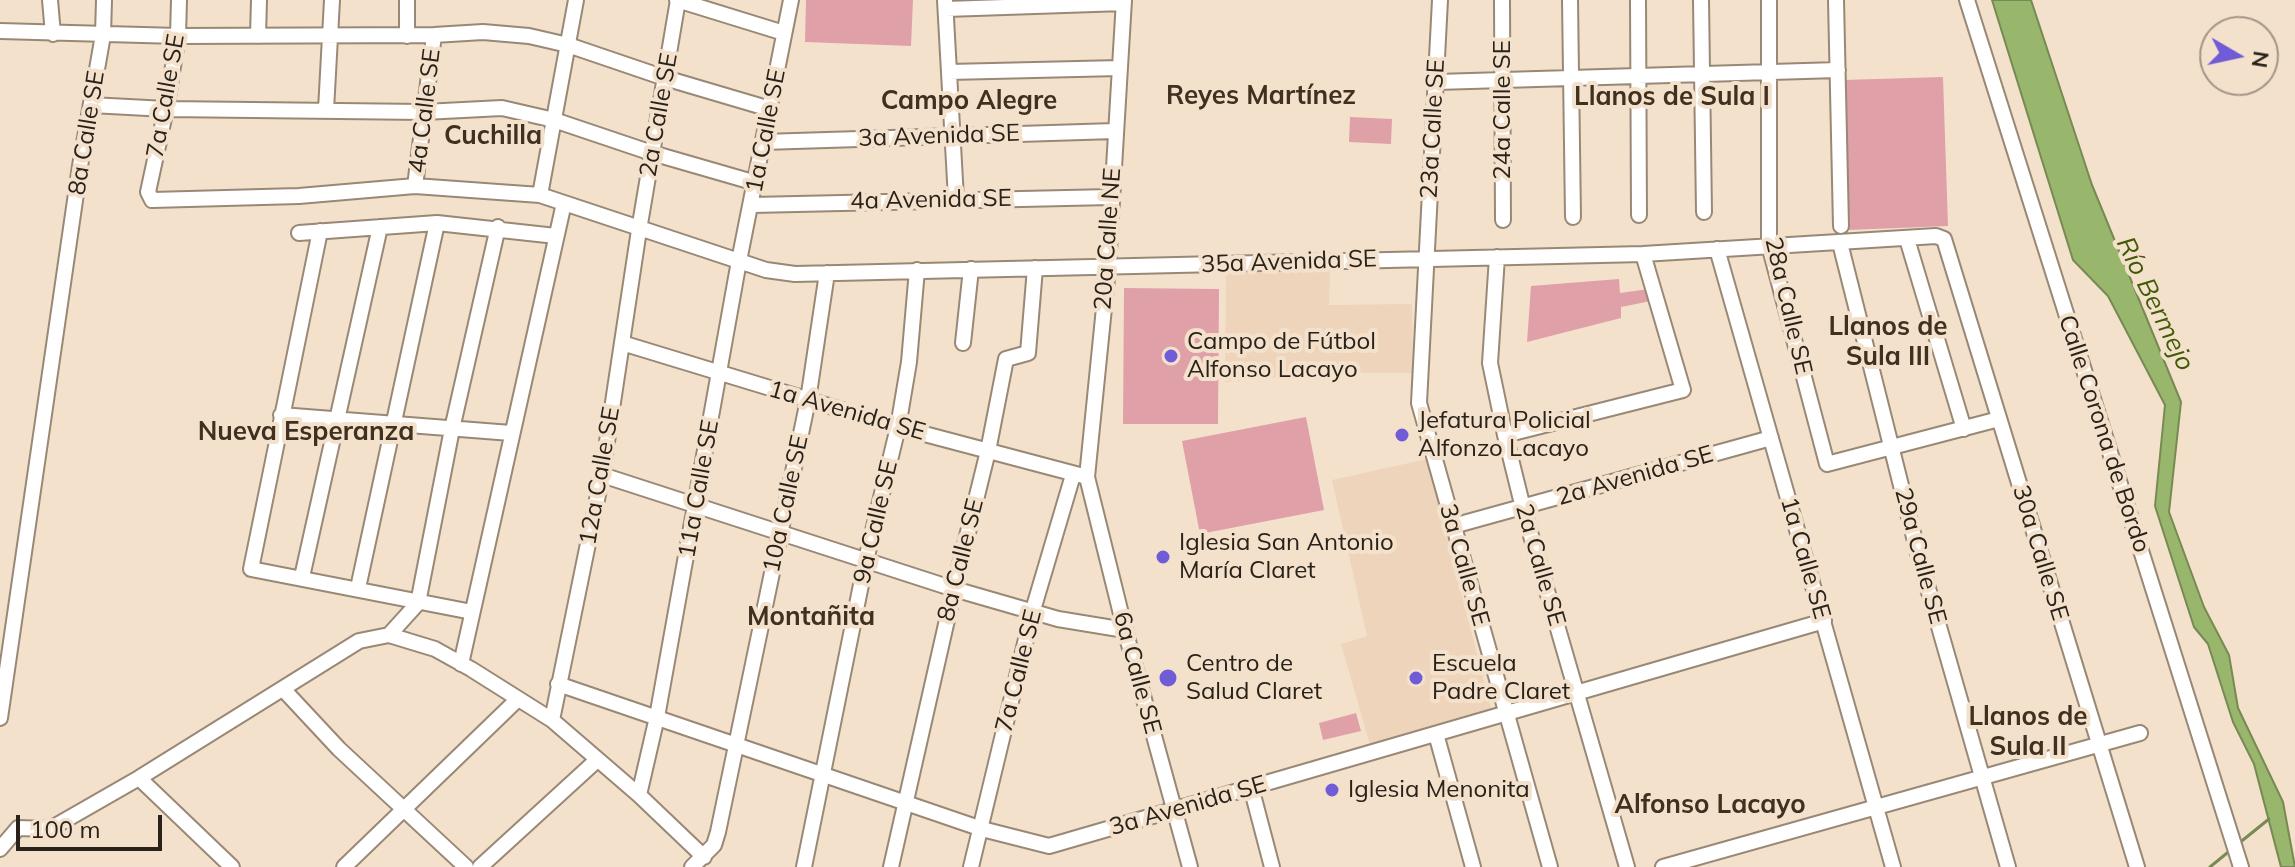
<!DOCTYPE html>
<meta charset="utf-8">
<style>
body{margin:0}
#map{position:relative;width:2295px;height:867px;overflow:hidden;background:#f4e1cc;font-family:Mulish,sans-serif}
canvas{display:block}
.north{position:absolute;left:2199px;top:16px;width:80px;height:80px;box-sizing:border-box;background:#f4e1cc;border:2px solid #a39585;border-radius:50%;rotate:99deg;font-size:22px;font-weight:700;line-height:32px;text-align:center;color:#29221a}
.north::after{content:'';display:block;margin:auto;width:28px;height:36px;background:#6f5cd6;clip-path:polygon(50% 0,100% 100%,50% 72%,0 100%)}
.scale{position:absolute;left:16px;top:815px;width:146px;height:36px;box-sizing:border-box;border:4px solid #29221a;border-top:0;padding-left:10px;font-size:24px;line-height:28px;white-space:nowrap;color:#29221a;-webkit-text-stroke:6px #f4e1cc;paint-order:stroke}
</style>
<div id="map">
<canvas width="2295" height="867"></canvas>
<div class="north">N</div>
<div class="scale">100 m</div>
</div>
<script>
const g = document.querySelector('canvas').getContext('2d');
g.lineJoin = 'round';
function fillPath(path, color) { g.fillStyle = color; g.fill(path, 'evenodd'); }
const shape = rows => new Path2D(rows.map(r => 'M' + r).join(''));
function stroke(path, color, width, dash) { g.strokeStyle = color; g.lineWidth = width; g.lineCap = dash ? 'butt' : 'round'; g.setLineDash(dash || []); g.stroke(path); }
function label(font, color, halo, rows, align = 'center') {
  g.font = font + ' Mulish,sans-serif'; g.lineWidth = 8; g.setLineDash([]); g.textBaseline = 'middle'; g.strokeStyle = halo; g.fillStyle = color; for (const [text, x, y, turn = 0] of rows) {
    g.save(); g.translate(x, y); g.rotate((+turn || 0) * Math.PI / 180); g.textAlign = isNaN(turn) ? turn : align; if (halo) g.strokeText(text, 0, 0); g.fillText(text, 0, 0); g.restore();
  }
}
fillPath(shape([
 [1330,266,1329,305,1412,304,1413,373,1326,373,1225,382,1226,272],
 [1427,459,1492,712,1371,748,1341,644,1367,636,1332,480]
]), '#edd4ba');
fillPath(shape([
 [806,0,913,0,911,46,805,42],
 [1943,77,1948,226,1848,230,1843,80],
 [1350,117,1392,119,1391,144,1349,142],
 [1619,279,1620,293,1649,289,1651,301,1621,307,1621,318,1527,342,1531,286],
 [1124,288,1219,289,1218,424,1123,424],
 [1306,417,1324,510,1200,534,1182,441],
 [1356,713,1361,731,1323,740,1319,723]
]), '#e0a0a7');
const water = shape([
 [1992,0,2031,0,2092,185,2181,402,2169,512,2204,607,2229,655,2238,708,2283,802,2295,867,2281,867,2254,764,2233,722,2208,644,2194,627,2155,506,2165,405,2108,296,2073,260,1992,0]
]);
fillPath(water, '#98b66c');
stroke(water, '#778a53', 2);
stroke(shape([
 [2238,844,2269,819],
 [2210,867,2232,849]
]), '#778a53', 3);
const minor = shape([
 [50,0,53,34],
 [179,0,178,36,166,109,148,192,152,200,299,196,415,186,540,195,766,270,795,274,1643,254,1936,236,1944,239,2137,867],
 [677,0,784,33],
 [945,0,956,199],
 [1124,0,1108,268,1087,477,1125,630,1190,867],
 [1440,0,1419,403,1550,867],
 [1502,0,1503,220],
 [1570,0,1573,217],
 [1638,0,1639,215],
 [1701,0,1704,212],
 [1769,0,1769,245,1827,464,1999,419],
 [1836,0,1841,226],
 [1967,0,2241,867],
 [946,9,1124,3],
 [0,31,178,36,434,35,483,32,529,36,568,45,665,78,770,109],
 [258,36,259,0],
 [407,36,407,0],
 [949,72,1120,68],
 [1437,82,1838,70],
 [91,105,166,109,424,112,502,108,554,120,652,153,756,183],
 [326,110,332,0],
 [763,142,1115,131],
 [415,186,434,35],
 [540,195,576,0],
 [752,205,1111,197],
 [320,231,251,569,472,612],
 [299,233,437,223,556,236],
 [1907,239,1964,429],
 [1840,243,1919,557,2008,867],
 [1717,249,1893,867],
 [1497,257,1490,363,1505,435,1523,508,1627,867],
 [622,343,898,427,1087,477],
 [963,343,971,269],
 [281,415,511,433],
 [1505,435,1683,390,1643,254],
 [602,475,954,589,1058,619,1125,630],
 [1453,526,1771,438],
 [302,577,380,227],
 [358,588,437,223],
 [389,635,418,603,452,429,498,227],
 [461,664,564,203],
 [558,684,982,829,1049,846,1824,621],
 [283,689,339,749,466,867],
 [0,718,80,166,103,35,104,0],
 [552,720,602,475,639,230,678,0],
 [1436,734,1473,867],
 [139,778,232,867],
 [1251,787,1272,867],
 [639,795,657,717,739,261,791,0],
 [0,849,18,828,50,829,139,778,359,641,389,635,435,649,471,669,552,720,639,795,704,857],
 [344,867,518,699],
 [480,867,597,760],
 [692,867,714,845,718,832,808,400,827,273],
 [804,867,866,560,898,427,909,362,917,270],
 [891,867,954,589,988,451,1006,359,1028,353,1035,268],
 [971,867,1033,610,1073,475],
 [1663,867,2140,733]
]);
stroke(minor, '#998875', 18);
stroke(minor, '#fff', 14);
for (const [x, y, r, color] of [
 [1171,356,8,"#6f5cd6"],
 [1402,435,8,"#6f5cd6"],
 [1163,557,8,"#6f5cd6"],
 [1168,678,10,"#6f5cd6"],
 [1416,678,8,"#6f5cd6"],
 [1332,790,8,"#6f5cd6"]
]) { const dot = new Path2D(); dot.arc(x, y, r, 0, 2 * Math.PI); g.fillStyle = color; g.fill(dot); stroke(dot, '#f4e1cc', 3); }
label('24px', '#29221a', '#f4e1cc', [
 ["7a Calle SE",166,96,-80],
 ["24a Calle SE",1503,110,-90],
 ["4a Calle SE",425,111,-83],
 ["2a Calle SE",659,115,-80],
 ["23a Calle SE",1433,129,-87],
 ["1a Calle SE",766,131,-79],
 ["8a Calle SE",87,133,-81],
 ["3a Avenida SE",939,136,-2],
 ["4a Avenida SE",931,200,-1],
 ["20a Calle NE",1108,239,-86],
 ["35a Avenida SE",1289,262,-2],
 ["28a Calle SE",1788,306,77],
 ["1a Avenida SE",847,411,16],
 ["Calle Corona de Bordo",2104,434,72],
 ["12a Calle SE",600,476,-80],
 ["2a Avenida SE",1635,476,-16],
 ["11a Calle SE",699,489,-80],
 ["10a Calle SE",786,504,-78],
 ["9a Calle SE",876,522,-77],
 ["30a Calle SE",2040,553,73],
 ["29a Calle SE",1920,556,75],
 ["1a Calle SE",1805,558,74],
 ["8a Calle SE",961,560,-76],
 ["3a Calle SE",1464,565,74],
 ["2a Calle SE",1540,565,74],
 ["7a Calle SE",1019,671,-76],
 ["6a Calle SE",1137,673,75],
 ["3a Avenida SE",1188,806,-16]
]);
label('24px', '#29221a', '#f4e1cc', [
 ["Campo de Fútbol",1187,342],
 ["Alfonso Lacayo",1187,370],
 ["Jefatura Policial",1418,421],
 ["Alfonzo Lacayo",1418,449],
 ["Iglesia San Antonio",1179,543],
 ["María Claret",1179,571],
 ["Centro de",1186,664],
 ["Salud Claret",1186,692],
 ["Escuela",1432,664],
 ["Padre Claret",1432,692],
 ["Iglesia Menonita",1348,790]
], 'left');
label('bold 26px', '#3f301f', '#f4e1cc', [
 ["Reyes Martínez",1261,96],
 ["Llanos de Sula I",1672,97],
 ["Campo Alegre",969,101],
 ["Cuchilla",493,136],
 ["Llanos de",1888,327],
 ["Sula III",1888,357],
 ["Nueva Esperanza",306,432],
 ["Montañita",811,617],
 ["Llanos de",2028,717],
 ["Sula II",2028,747],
 ["Alfonso Lacayo",1710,805]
]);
label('italic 26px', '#415a05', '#f4e1cc', [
 ["Río Bermejo",2155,304,64]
]);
</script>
